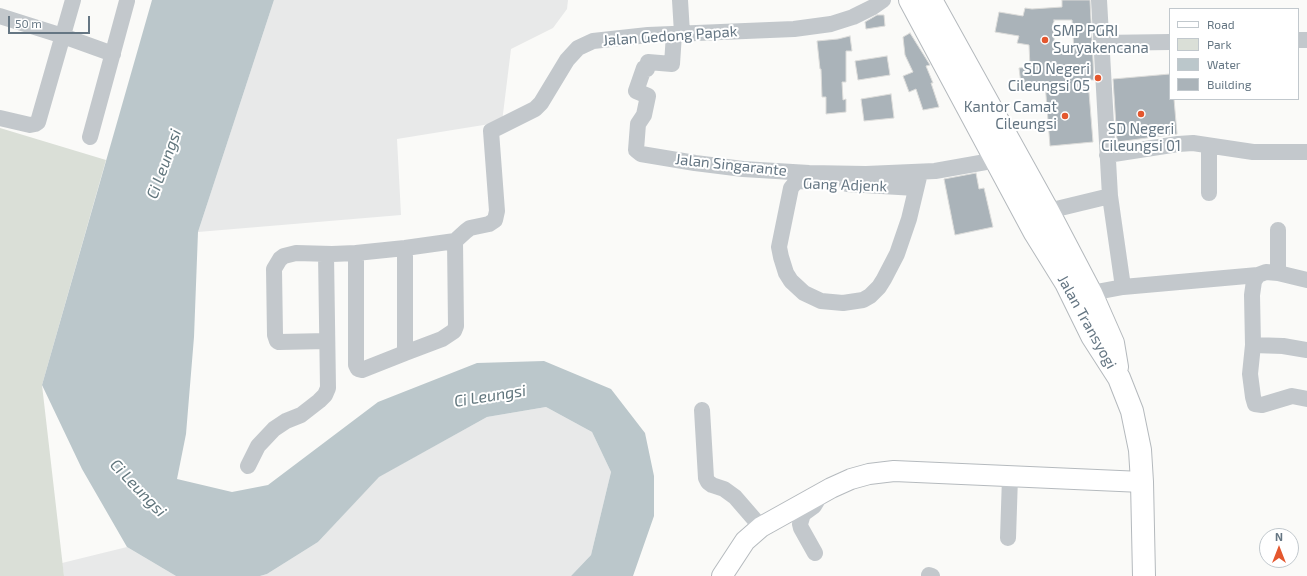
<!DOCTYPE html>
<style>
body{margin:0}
#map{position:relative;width:1307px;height:576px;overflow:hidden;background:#fafaf8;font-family:"Exo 2",sans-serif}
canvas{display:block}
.legend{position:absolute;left:1169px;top:8px;width:130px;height:92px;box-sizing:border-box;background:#fff;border:1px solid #c1c8cd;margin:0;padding:5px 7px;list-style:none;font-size:12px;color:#657683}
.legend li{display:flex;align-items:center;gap:8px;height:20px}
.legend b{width:20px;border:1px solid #c1c8cd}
.north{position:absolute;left:1259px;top:528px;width:40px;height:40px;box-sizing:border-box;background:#fff;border:1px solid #c1c8cd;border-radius:50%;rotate:0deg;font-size:11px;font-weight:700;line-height:16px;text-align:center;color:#657683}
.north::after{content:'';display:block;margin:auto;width:14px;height:18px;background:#e4572e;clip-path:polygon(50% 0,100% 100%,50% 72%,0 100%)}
.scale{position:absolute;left:8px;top:16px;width:82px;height:18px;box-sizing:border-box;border:2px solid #657683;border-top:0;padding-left:5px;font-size:12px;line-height:14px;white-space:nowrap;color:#657683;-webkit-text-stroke:3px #fff;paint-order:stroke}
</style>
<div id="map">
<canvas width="1307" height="576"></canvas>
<ul class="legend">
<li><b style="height:5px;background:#fff"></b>Road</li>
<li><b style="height:11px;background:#dadfd7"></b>Park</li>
<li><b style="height:11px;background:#bbc7cb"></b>Water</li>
<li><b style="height:11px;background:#aab3b9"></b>Building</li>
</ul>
<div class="north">N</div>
<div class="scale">50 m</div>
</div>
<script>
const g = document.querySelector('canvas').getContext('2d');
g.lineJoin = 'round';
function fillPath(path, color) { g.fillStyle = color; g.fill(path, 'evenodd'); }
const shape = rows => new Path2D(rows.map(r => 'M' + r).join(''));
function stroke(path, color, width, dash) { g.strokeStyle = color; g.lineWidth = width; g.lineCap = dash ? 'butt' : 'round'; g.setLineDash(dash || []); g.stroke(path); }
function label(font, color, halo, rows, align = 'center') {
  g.font = font + ' "Exo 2",sans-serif'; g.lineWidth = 4; g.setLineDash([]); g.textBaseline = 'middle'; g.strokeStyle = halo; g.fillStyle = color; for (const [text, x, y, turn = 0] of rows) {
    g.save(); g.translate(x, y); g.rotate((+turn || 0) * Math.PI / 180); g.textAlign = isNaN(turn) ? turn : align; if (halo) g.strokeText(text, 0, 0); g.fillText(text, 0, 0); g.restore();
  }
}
fillPath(shape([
 [274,0,568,0,567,9,553,28,511,49,502,122,397,139,401,215,198,232],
 [546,407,592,432,611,472,591,555,571,576,260,576,267,574,318,542,378,477,487,417],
 [127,547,176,576,64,576,62,563]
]), '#e8e9e9');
fillPath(shape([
 [0,128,106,160,42,385,64,576,0,576]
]), '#dadfd7');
fillPath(shape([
 [152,0,274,0,198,232,194,337,186,434,177,479,232,492,268,485,378,402,477,363,544,361,611,389,645,433,654,476,654,516,633,576,571,576,591,555,611,472,592,432,546,407,487,417,379,477,318,542,267,574,260,576,176,576,127,547,82,469,42,385]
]), '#bbc7cb');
const building = shape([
 [1062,0,1090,0,1094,80,1088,80,1093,142,1050,146,1045,83,1021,84,1019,68,1030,67,1029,45,1017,43,1019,36,995,32,999,12,1023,16,1025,8,1032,9,1062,7,1062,0],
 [1054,20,1072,20,1074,51,1055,52,1053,23,1054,22,1054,20],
 [877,15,884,15,885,26,866,29,865,22,877,15],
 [910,33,930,65,926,66,933,83,931,83,939,107,923,110,916,89,909,92,903,76,913,72,905,55,903,37,910,33],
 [850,36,852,51,846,51,846,82,842,82,843,100,846,99,846,112,826,114,826,97,822,97,821,69,820,69,817,41,838,39,850,36],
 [887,56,890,75,858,80,855,61,887,56],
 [1170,74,1170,99,1174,99,1177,134,1117,142,1113,79,1170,74],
 [891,94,894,118,864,121,861,99,891,94],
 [976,173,979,189,984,188,993,227,955,235,944,179,976,173]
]);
fillPath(building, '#aab3b9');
stroke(building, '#dcdcda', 1);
const major = shape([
 [722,576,745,541,761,527,831,488,851,479,869,474,894,471,1142,482]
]);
const highway = shape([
 [910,0,1035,233,1066,283,1092,336,1119,378,1132,411,1140,450,1142,482,1144,576],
 [931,0,1048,211,1091,293,1113,343,1117,367]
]);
stroke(major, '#b5babe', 22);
stroke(highway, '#b4b9bd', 24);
stroke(shape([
 [680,0,682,33],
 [1099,0,1110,196,1123,287],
 [0,16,63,36,113,54],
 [674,34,672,64,648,62,647,69,644,68,636,91,648,96,644,115,638,124,636,150,641,154,695,163,743,169,809,173,866,174,935,171,997,160],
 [1298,40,1307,40],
 [1101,43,1170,42],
 [0,118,30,125,35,124,38,122,73,0],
 [90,137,127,1],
 [1209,146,1209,193],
 [1107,155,1178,144,1193,143,1253,152,1307,152],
 [816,182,800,181,796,182,791,188,779,247,781,257,786,273,791,281,804,293,821,301,843,303,863,300,870,296,879,287,884,279,897,254,909,219,920,173],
 [847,184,916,188],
 [1048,211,1110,196],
 [405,248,405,353,442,339,454,331,456,326,455,241],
 [1278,273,1278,230],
 [1307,280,1278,273,1266,272,1258,275,1254,281,1252,295,1253,345,1250,374,1253,397,1255,404,1262,405,1292,396,1307,399],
 [1091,293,1123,287,1258,275],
 [327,341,279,342,277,341,275,335,274,269,280,259,284,256,296,253,332,254,356,253],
 [1253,345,1283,346,1307,350],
 [405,353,362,370,358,369,356,365,356,253,405,248,455,241,466,231,470,228,489,224,495,220,497,211,491,131,535,109,541,103,567,60,578,48,593,41,648,35,794,29,831,24,853,17,873,7,883,0],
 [702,410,706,478,708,482,712,485,724,489,735,497,761,527],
 [248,466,258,446,274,429,286,421,301,415,319,401,325,395,328,388,326,254],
 [1008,538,1010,477],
 [815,553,801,528,800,524,803,514,814,506,817,501],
 [929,575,932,576]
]), '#c3c8cc', 16);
stroke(major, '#fff', 20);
stroke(highway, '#fff', 22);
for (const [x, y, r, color] of [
 [1045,40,4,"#e4572e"],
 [1098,78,4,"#e4572e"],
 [1141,114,4,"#e4572e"],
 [1065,116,4,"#e4572e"]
]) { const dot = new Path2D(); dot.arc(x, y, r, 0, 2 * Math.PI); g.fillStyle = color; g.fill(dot); stroke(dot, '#fff', 1.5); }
label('15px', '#657683', '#fff', [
 ["SMP PGRI",1053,31,"left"],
 ["Suryakencana",1053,48,"left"],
 ["SD Negeri",1090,69],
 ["Cileungsi 05",1090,86],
 ["Kantor Camat",1057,107],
 ["Cileungsi",1057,124],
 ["SD Negeri",1141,129,"center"],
 ["Cileungsi 01",1141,146,"center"]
], 'right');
label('15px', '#657683', '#fff', [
 ["Jalan Gedong Papak",670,36,-4],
 ["Jalan Singarante",731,165,6],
 ["Gang Adjenk",845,185,2],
 ["Jalan Transyogi",1087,322,61]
]);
label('italic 16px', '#60757c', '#fff', [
 ["Ci Leungsi",164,164,-70],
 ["Ci Leungsi",490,396,-9],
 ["Ci Leungsi",138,488,46]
]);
</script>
